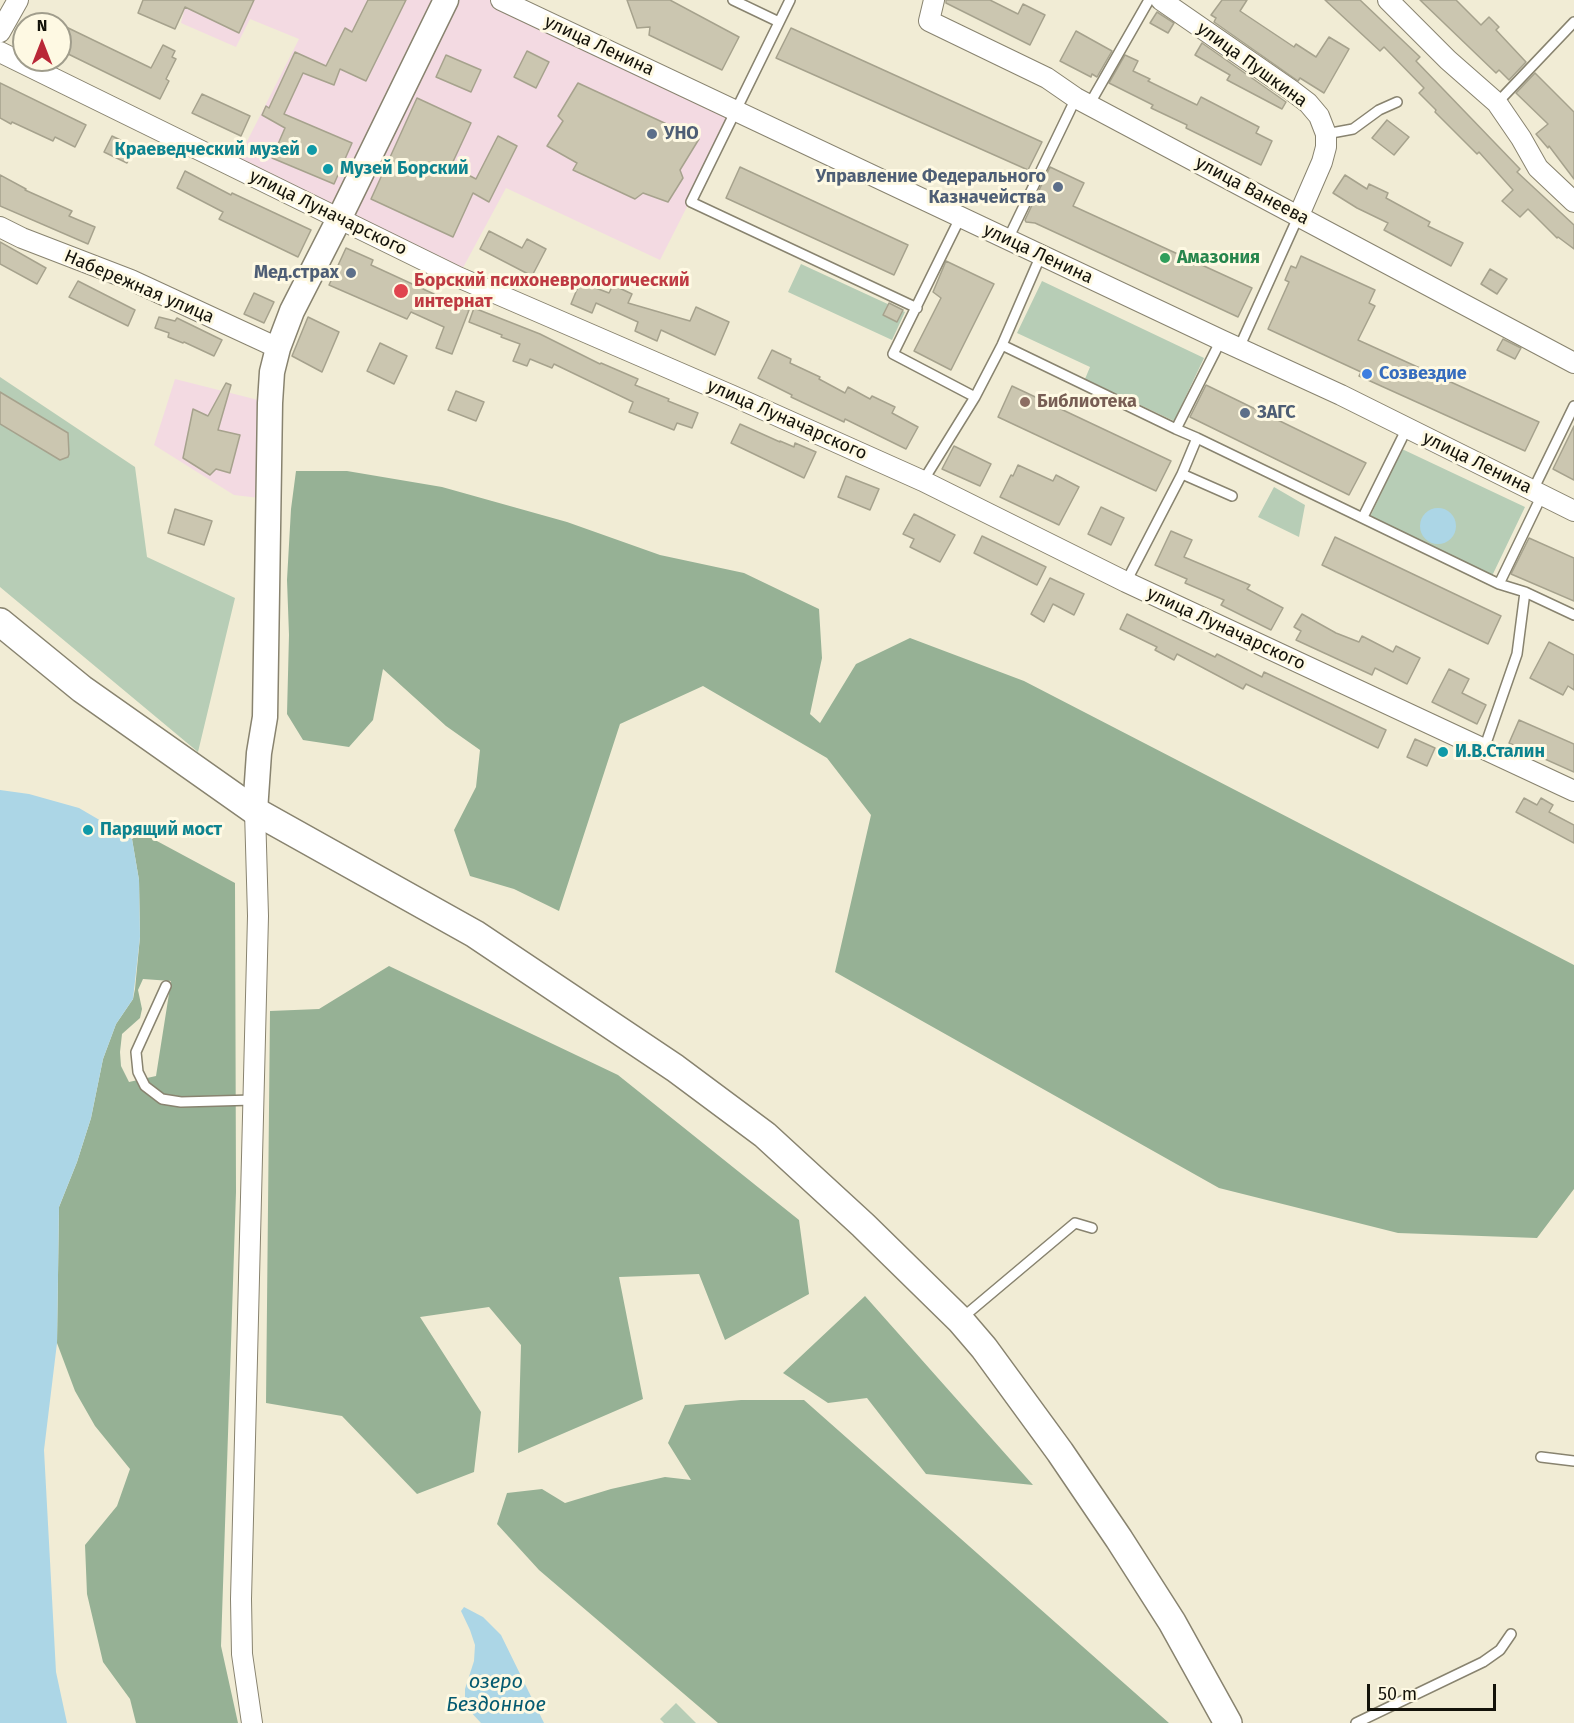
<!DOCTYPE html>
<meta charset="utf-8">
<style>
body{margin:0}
#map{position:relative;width:1574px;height:1723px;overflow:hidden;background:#f1ecd5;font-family:"Fira Sans",sans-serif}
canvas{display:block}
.north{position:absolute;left:12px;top:12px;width:60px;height:60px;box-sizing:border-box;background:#fef9e3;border:2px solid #a09d8c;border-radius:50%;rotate:0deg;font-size:16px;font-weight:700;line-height:24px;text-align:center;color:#13120a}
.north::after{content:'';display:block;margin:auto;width:21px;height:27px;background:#b92837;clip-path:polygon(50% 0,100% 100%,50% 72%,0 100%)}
.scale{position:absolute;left:1367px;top:1684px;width:129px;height:27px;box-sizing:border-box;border:3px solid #13120a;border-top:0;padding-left:8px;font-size:18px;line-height:21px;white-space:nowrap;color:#13120a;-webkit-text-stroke:4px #fef9e3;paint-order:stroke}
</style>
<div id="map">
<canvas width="1574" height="1723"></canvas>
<div class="north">N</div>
<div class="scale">50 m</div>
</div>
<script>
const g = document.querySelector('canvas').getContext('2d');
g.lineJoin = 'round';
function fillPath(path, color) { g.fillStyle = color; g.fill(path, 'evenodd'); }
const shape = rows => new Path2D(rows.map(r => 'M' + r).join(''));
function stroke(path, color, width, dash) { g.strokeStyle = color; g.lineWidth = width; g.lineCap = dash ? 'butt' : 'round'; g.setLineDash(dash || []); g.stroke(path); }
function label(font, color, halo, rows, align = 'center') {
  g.font = font + ' "Fira Sans",sans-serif'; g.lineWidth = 6; g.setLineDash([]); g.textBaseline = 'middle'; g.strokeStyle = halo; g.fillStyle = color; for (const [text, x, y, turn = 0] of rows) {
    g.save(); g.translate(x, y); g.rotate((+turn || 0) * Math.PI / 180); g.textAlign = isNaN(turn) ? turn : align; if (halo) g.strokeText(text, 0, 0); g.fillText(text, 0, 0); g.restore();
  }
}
fillPath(shape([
 [184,0,501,0,736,110,660,260,506,188,458,277,234,167,299,39,250,19,236,47,181,23,186,2],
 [175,379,270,403,268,499,234,495,154,445]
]), '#f3dae2');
fillPath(shape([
 [801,264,905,312,892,340,788,292],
 [1042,281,1204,358,1174,421,1085,379,1090,367,1017,333],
 [0,377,135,467,147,557,235,598,198,752,0,587],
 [1402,449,1525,507,1492,576,1370,517],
 [1274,487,1305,505,1299,537,1258,517],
 [676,1703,696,1723,664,1723,660,1719]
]), '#b7cdb6');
fillPath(shape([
 [296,471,347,471,442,487,567,522,660,555,744,573,819,609,822,658,810,714,820,723,856,664,910,638,1024,681,1574,965,1574,1189,1537,1238,1398,1233,1219,1188,835,972,871,815,827,758,703,686,620,724,559,911,514,889,470,876,454,830,476,787,480,750,446,726,383,669,373,720,349,747,303,740,287,714,289,635,287,580,291,509],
 [142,833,235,883,236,1192,221,1646,238,1723,136,1723,130,1699,103,1662,87,1594,85,1545,117,1506,130,1469,95,1426,75,1391,57,1343,59,1207,77,1162,91,1118,103,1059,116,1024,133,999,135,989,140,937,139,880,132,839],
 [143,979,171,981,156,1076,129,1082,121,1066,120,1052,122,1034,140,1018,142,1009,138,990],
 [389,966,618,1075,799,1220,809,1294,725,1340,699,1274,619,1277,643,1399,518,1453,521,1345,489,1307,420,1317,481,1412,474,1472,417,1494,342,1416,266,1403,270,1011,319,1009],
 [865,1296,1033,1485,926,1474,867,1398,828,1403,783,1373],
 [741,1400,804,1400,1169,1723,718,1723,539,1570,497,1524,507,1493,542,1489,565,1503,611,1489,665,1477,691,1480,668,1443,685,1405]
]), '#96b195');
fillPath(shape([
 '1420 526a18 18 0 1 1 36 0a18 18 0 1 1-36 0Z',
 [0,790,29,794,79,808,132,839,139,880,140,937,133,999,116,1024,103,1059,91,1118,77,1162,59,1207,57,1343,44,1450,56,1672,67,1723,0,1723],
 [464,1607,483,1617,501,1635,544,1723,481,1723,468,1709,465,1699,465,1689,474,1661,475,1645,470,1630,461,1611]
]), '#acd6e6');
const building = shape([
 [143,0,254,0,239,33,185,7,175,29,138,13,143,0],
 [368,0,406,0,366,81,340,69,334,85,303,73,284,114,352,143,334,184,272,158,285,128,262,115,266,106,269,108,295,52,326,66,345,28,352,32,368,0],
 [627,0,670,0,739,37,722,70,649,35,650,27,637,28,627,0],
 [946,0,990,0,1018,14,1023,4,1045,15,1030,45,946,3,946,0],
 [1222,0,1247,0,1240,11,1294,47,1296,44,1316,57,1329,37,1349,49,1324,93,1300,78,1298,81,1214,22,1216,18,1211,15,1222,0],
 [1325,0,1360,0,1420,57,1416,61,1520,169,1517,172,1574,225,1574,249,1558,237,1557,238,1528,209,1520,217,1502,201,1513,190,1479,152,1477,154,1435,112,1436,110,1419,93,1424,88,1384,47,1380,51,1325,0],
 [1420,0,1456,0,1481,25,1489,17,1499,27,1496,30,1526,62,1509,80,1499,70,1496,73,1420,0],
 [1157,12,1174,23,1168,33,1150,23,1157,12],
 [60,24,151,68,163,45,175,51,172,57,176,59,166,79,169,81,160,99,60,50,60,24],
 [791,28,1042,142,1028,170,776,58,791,28],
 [1076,31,1112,51,1097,77,1092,74,1091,77,1060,61,1076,31],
 [1202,43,1286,102,1282,109,1227,80,1230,75,1195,55,1202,43],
 [527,51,549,62,536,88,514,77,527,51],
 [446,55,481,70,471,92,436,77,446,55],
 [1125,55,1138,61,1133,71,1150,79,1148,81,1197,105,1201,97,1259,127,1256,133,1272,141,1261,165,1186,128,1187,125,1151,108,1153,105,1109,83,1125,55],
 [1535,73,1574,112,1574,179,1549,146,1548,148,1536,134,1548,124,1516,93,1535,73],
 [0,83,86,125,75,147,55,137,53,141,12,122,11,124,0,118,0,83],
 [578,83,699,139,680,170,683,178,668,202,643,193,635,199,573,170,577,163,547,146,563,121,558,116,578,83],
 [202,94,250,116,241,136,192,113,202,94],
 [417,98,471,123,451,166,476,179,498,136,517,146,489,202,473,193,453,237,371,199,417,98],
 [1387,120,1409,137,1394,155,1372,138,1387,120],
 [112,136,135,147,127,163,104,152,112,136],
 [740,167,908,245,894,275,726,198,740,167],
 [1050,167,1084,183,1073,206,1252,288,1238,317,1035,223,1026,222,1025,220,1050,167],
 [185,171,231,195,232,193,311,230,298,257,219,219,223,212,177,188,185,171],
 [0,175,26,189,25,190,72,211,69,216,95,227,88,244,0,206,0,175],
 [1345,175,1367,189,1369,184,1388,193,1386,198,1430,222,1428,226,1463,243,1451,266,1384,230,1388,223,1357,208,1333,193,1345,175],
 [489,231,522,248,527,239,546,249,532,276,480,249,489,231],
 [0,242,46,268,37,284,0,264,0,242],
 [346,248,373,260,371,265,434,294,433,297,469,310,452,354,436,348,444,327,411,312,407,319,329,285,346,248],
 [1301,256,1375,290,1369,303,1375,306,1358,340,1539,422,1525,451,1359,376,1361,372,1268,329,1289,282,1285,280,1291,266,1296,268,1301,256],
 [946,261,994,284,951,370,914,351,941,298,933,292,946,261],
 [1490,269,1507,279,1497,294,1481,284,1490,269],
 [78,281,135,310,128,326,69,297,78,281],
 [580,282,609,293,613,285,632,294,628,303,690,321,696,307,729,322,715,355,661,330,657,341,635,331,638,322,596,303,592,313,571,304,580,282],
 [254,293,274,302,264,323,244,314,254,293],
 [889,303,903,310,897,322,883,315,889,303],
 [474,308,540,334,600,364,601,363,638,379,635,385,669,399,668,401,698,413,692,428,677,423,674,430,629,412,633,402,554,364,552,368,530,359,527,366,513,361,520,344,501,337,502,335,469,322,474,308],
 [159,317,175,321,177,318,222,340,214,356,184,342,183,343,168,337,169,333,155,328,159,317],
 [308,317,339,332,322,372,292,356,308,317],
 [1503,339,1521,348,1515,359,1497,350,1503,339],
 [380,343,407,356,394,384,367,371,380,343],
 [772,350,791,359,790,363,820,377,819,379,845,393,848,387,870,399,872,396,895,407,892,413,918,427,906,449,845,419,844,422,791,397,792,395,758,378,772,350],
 [226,383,231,385,218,430,240,435,230,473,216,469,210,475,183,458,193,409,208,416,226,383],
 [1206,385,1366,463,1349,495,1190,417,1206,385],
 [1012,386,1171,461,1156,491,998,417,1012,386],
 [456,391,484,402,476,421,448,410,456,391],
 [0,392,68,433,69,454,68,457,60,460,0,424,0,392],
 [740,424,780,442,780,441,794,447,795,443,816,452,804,478,731,443,740,424],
 [1574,426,1574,480,1553,469,1574,426],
 [954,446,991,464,980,486,942,469,954,446],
 [1018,465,1053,481,1056,475,1079,487,1059,525,1000,497,1011,475,1013,476,1018,465],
 [846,476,879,489,870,510,838,497,846,476],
 [1101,507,1124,518,1111,545,1088,534,1101,507],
 [175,509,212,521,204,545,168,533,175,509],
 [914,514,955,535,940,562,910,547,914,539,903,534,914,514],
 [1171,531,1192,540,1184,557,1250,585,1247,589,1283,608,1271,630,1221,605,1224,600,1185,583,1187,579,1155,565,1171,531],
 [982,536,1046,567,1037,585,974,553,982,536],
 [1335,537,1501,616,1488,644,1322,565,1335,537],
 [1529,538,1574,558,1574,601,1511,574,1529,538],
 [1050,578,1084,594,1074,615,1053,604,1044,622,1031,614,1050,578],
 [1127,614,1215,657,1217,654,1262,677,1264,672,1386,730,1378,748,1246,684,1243,689,1177,654,1174,660,1155,650,1157,647,1120,629,1127,614],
 [1302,614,1336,633,1359,642,1362,636,1393,652,1396,646,1420,658,1407,684,1375,668,1372,675,1296,640,1301,631,1294,627,1302,614],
 [1549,642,1574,655,1574,690,1568,686,1563,695,1530,678,1549,642],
 [1449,669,1469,679,1462,693,1486,705,1477,724,1432,702,1449,669],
 [1519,720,1574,744,1574,772,1509,743,1519,720],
 [1415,739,1435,748,1427,766,1407,757,1415,739],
 [1524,798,1537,805,1541,798,1553,805,1549,812,1574,825,1574,843,1516,812,1524,798]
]);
fillPath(building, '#cbc6b0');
stroke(building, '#a6a28d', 1.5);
const service = shape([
 [733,0,779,22],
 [790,0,691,202,917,308],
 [1497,103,1574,22],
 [1089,105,1149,0],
 [1326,134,1353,129,1379,110,1397,102],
 [960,218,893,354,975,397],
 [1008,239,1076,98],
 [1002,345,1176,429],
 [1239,348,1299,215],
 [1197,438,1499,584],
 [1182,474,1197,438,1176,429,1221,340],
 [923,481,975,397,1002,345,1041,255],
 [1533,490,1574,406],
 [1542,495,1499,584,1525,592,1574,615],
 [1363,517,1407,428],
 [1126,582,1182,474,1232,496],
 [1484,749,1517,654,1525,592],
 [166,986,136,1052,138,1072,145,1086,162,1099,181,1102,253,1100],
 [962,1318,1075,1223,1092,1228],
 [1541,1457,1574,1461],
 [1356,1723,1483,1662,1500,1650,1511,1634]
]);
const minor = shape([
 [501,0,1221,340,1341,395,1574,511],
 [934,0,929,21,1047,78,1076,98,1574,363],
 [1161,0,1291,90,1308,103,1319,116,1326,134,1326,147,1322,162,1299,215],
 [1388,0,1448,60,1497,103,1521,138,1538,168,1574,202],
 [0,32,18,0],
 [0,52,458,277,733,396,923,481,1126,582,1574,791],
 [0,227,22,238,131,280,278,348],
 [252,1723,242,1654,241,1599,258,916,255,811]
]);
const tertiary = shape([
 [255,811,259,753,265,717,270,403,272,372,278,348,292,311,339,219,446,0]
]);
const secondary = shape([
 [0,622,82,689,255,811,475,934,675,1068,765,1135,863,1225,960,1320,984,1348,1060,1452,1119,1539,1172,1622,1228,1723]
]);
stroke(service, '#88836f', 12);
stroke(minor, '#88836f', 22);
stroke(tertiary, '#88836f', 27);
stroke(secondary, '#88836f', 30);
stroke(service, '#fff', 9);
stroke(minor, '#fff', 20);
stroke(tertiary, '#fff', 24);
stroke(secondary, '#fff', 27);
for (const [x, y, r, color] of [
 [652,134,6,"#5c6f8a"],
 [312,150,6,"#0f9aa8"],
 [328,169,6,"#0f9aa8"],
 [1058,187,6,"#5c6f8a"],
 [1165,258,6,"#2e9e5b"],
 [351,273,6,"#5c6f8a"],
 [401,291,8,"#e0444e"],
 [1367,374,6,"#3f7fe0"],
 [1025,402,6,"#8d6e63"],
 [1245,413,6,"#5c6f8a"],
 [1443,752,6,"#0f9aa8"],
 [88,830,6,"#0f9aa8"]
]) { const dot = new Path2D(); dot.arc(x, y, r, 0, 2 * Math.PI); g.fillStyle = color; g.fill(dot); stroke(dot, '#fef9e3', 2); }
label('18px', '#13120a', '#fef9e3', [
 ["улица Ленина",599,46,25],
 ["улица Пушкина",1252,65,36],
 ["улица Ванеева",1252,191,28],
 ["улица Луначарского",328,213,26],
 ["улица Ленина",1038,254,25],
 ["Набережная улица",139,287,23],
 ["улица Луначарского",787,420,24],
 ["улица Ленина",1477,463,26],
 ["улица Луначарского",1226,629,25]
]);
label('bold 18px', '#4e5e75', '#fef9e3', [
 ["УНО",664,134],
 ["Управление Федерального",1046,177,"right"],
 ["Казначейства",1046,198,"right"],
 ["Мед.страх",339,273,"right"],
 ["ЗАГС",1257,413]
], 'left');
label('bold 18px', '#0d838f', '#fef9e3', [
 ["Краеведческий музей",300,150,"right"],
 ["Музей Борский",340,169],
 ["И.В.Сталин",1455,752],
 ["Парящий мост",100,830]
], 'left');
label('bold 18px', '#27864d', '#fef9e3', [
 ["Амазония",1177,258]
], 'left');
label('bold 18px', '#be3a42', '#fef9e3', [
 ["Борский психоневрологический",414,281],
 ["интернат",414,302]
], 'left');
label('bold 18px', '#366cbe', '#fef9e3', [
 ["Созвездие",1379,374]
], 'left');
label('bold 18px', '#785e54', '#fef9e3', [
 ["Библиотека",1037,402]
], 'left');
label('italic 20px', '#045a70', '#fef9e3', [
 ["озеро",496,1682],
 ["Бездонное",496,1705]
]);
</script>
